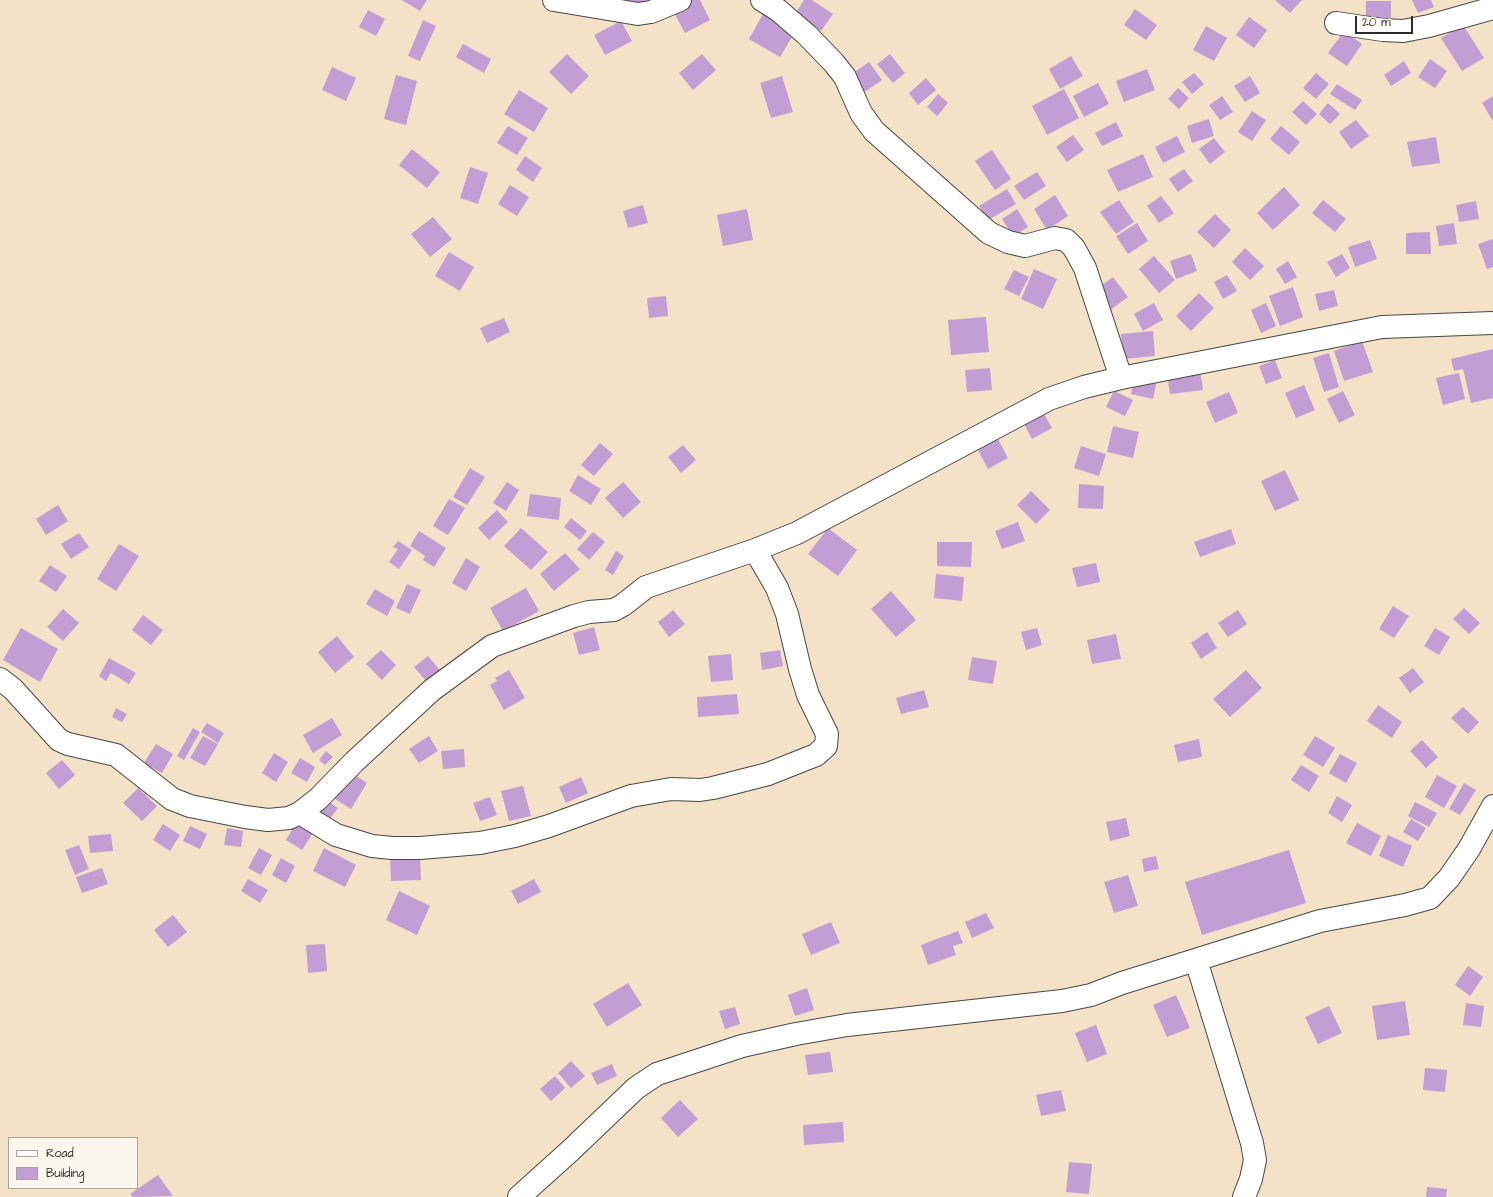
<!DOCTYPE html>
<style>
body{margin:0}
#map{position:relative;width:1493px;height:1197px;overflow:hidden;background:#f4e2c8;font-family:"Architects Daughter",sans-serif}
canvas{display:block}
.legend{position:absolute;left:8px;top:1137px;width:130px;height:52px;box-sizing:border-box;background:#fbf7ec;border:1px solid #a8a59f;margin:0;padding:5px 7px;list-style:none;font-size:12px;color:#2b2b2b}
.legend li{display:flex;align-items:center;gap:8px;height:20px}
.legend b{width:20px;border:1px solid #a8a59f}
.scale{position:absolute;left:1355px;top:16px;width:58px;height:18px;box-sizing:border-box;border:2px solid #2b2b2b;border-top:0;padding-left:5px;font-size:12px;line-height:14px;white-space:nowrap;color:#2b2b2b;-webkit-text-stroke:3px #fbf7ec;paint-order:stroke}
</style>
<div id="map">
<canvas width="1493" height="1197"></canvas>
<ul class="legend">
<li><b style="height:5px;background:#fff"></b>Road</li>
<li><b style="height:11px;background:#c29ed5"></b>Building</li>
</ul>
<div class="scale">20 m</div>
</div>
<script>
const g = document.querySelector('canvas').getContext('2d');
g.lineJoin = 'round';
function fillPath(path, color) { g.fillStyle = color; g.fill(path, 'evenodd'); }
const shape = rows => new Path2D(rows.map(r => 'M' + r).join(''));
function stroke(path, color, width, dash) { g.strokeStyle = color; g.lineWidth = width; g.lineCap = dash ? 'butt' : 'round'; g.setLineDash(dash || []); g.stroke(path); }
fillPath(shape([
 [402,0,427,0,420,11],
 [624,0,651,0,651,5,624,6],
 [689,0,700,0,710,20,685,33,672,9],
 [804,0,812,0,833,14,821,31,795,14],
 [1275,0,1302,0,1290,13],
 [1412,0,1431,0,1434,7,1418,13],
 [1366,1,1391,1,1391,18,1366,18],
 [1135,9,1157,25,1146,40,1124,25],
 [368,10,385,19,376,36,359,27],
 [763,14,795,32,780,57,749,39],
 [1249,17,1267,30,1254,48,1236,35],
 [423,20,436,26,420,61,408,56],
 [621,21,632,41,605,55,594,35],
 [1463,25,1484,58,1462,71,1441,38],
 [1206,26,1227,38,1214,61,1193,50],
 [1344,31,1362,44,1347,66,1328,53],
 [463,44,491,59,484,73,456,57],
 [567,54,589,76,571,94,549,72],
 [702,54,716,70,693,90,679,73],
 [890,54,905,73,893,83,877,64],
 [1071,56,1083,76,1060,89,1049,69],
 [1430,59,1447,71,1435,88,1418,77],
 [1404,61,1411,73,1391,86,1384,75],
 [869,62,882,80,863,93,850,75],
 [332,67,356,78,346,101,322,90],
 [1147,69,1155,90,1124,102,1116,81],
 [1194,73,1204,84,1192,94,1182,82],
 [1316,73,1329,84,1316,99,1303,88],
 [396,75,417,81,406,125,384,119],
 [782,76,793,112,771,118,760,83],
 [1250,76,1260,93,1245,102,1234,86],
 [926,78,936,90,918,105,909,93],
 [1098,83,1109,104,1084,117,1073,96],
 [1337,84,1362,100,1355,110,1330,94],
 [1178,88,1189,98,1179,109,1168,99],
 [1064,89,1079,118,1047,135,1032,106],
 [519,90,548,108,534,132,504,114],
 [938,94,948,103,937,116,927,107],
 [1222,96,1233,112,1220,120,1209,105],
 [1493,96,1493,121,1482,103],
 [1303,101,1317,114,1306,125,1292,112],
 [1328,103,1340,114,1330,124,1319,114],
 [1252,111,1266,120,1252,141,1238,132],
 [1209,119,1214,136,1192,143,1187,126],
 [1356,120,1369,136,1351,149,1339,132],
 [1116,122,1123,136,1102,146,1095,133],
 [508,126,528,138,517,155,497,143],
 [1281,126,1300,142,1289,155,1270,139],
 [1073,135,1084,150,1067,162,1056,147],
 [1177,136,1185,152,1163,163,1155,147],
 [1436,137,1440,163,1412,167,1407,142],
 [1214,138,1225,152,1210,164,1199,149],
 [412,149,440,172,427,188,399,165],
 [992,150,1011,179,995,190,975,161],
 [1143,154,1153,177,1118,192,1107,170],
 [525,156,542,168,533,182,516,170],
 [470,167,488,173,478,204,460,198],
 [1184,169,1193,181,1178,192,1169,179],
 [1037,172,1046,186,1024,200,1014,186],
 [510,185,529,197,517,216,498,204],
 [1284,187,1300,205,1273,230,1257,213],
 [1007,189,1016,204,988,220,979,206],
 [1055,195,1068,216,1047,230,1034,209],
 [1161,196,1174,213,1159,223,1147,206],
 [1119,200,1134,222,1116,234,1100,212],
 [1323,200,1346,219,1335,232,1312,213],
 [1476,201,1479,219,1459,222,1456,205],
 [643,205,648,223,628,228,623,211],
 [747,209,753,240,723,246,717,215],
 [1017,209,1028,227,1013,236,1002,219],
 [1215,214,1231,230,1214,248,1197,232],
 [433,217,452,239,430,257,411,234],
 [1137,223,1148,241,1128,254,1116,236],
 [1454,223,1457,244,1439,246,1436,226],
 [1430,232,1431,254,1406,254,1406,233],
 [1493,239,1493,267,1487,269,1478,244],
 [1370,240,1377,259,1355,267,1348,247],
 [1245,248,1264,266,1250,280,1232,262],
 [449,252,474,267,460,291,435,276],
 [1191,254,1197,271,1176,279,1170,261],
 [1342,254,1350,268,1336,277,1327,262],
 [1154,256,1175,280,1159,293,1139,269],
 [1288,261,1297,277,1285,284,1276,269],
 [1034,269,1057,279,1043,309,1021,299],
 [1014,270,1029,277,1019,296,1004,289],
 [1227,275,1237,291,1223,299,1214,282],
 [1113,277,1128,297,1109,311,1094,291],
 [1293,287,1303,317,1280,326,1269,296],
 [1334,290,1338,306,1319,311,1315,294],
 [1199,293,1214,308,1191,331,1176,316],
 [666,296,668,316,649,318,647,298],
 [1154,303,1163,320,1143,331,1134,314],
 [1266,303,1276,326,1261,333,1251,310],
 [986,317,989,352,951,355,948,320],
 [504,318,510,332,487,343,480,328],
 [1153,331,1155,356,1124,359,1121,334],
 [1362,341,1373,372,1344,381,1334,351],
 [1493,349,1493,398,1471,403,1463,369,1454,371,1451,359],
 [1329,353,1339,387,1324,392,1313,358],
 [1275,360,1282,378,1266,384,1259,366],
 [990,368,992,390,967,392,965,370],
 [1200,370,1203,390,1170,394,1167,374],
 [1459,373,1465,399,1443,405,1436,378],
 [1134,380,1156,384,1153,399,1131,394],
 [1304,385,1315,410,1296,418,1285,393],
 [1114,391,1133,400,1125,416,1106,407],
 [1343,391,1355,415,1339,423,1327,399],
 [1229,392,1238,413,1215,423,1206,402],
 [1043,412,1052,428,1032,439,1023,422],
 [1113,426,1139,432,1133,458,1107,452],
 [998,439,1008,458,988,469,978,450],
 [600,443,613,454,594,476,581,465],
 [683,445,696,460,681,473,668,457],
 [1081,446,1106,454,1099,476,1074,468],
 [470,468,485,477,467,505,453,497],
 [1285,470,1299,500,1275,511,1261,481],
 [578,475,601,489,591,505,569,491],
 [507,482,519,490,506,511,493,503],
 [623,482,641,502,623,518,605,498],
 [1079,484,1104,486,1103,509,1078,508],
 [1031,491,1050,510,1036,524,1017,505],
 [530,494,561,498,559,520,527,516],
 [449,499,465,508,448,535,433,526],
 [58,505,68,521,46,535,36,519],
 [497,510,508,522,489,540,478,528],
 [571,518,587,531,580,540,564,527],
 [1018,522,1025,541,1002,549,995,531],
 [521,528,548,552,531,570,504,546],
 [828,528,857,550,838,576,808,554],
 [1231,529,1236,544,1200,557,1194,542],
 [419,531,446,548,434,567,423,560,425,556,410,546],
 [593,532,605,542,589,560,577,549],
 [79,533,89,547,71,559,61,544],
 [398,541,412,550,399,569,389,562,398,549,393,547],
 [937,542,972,542,971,567,937,566],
 [119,544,139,556,116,591,97,579],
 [616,551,624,556,613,575,605,570],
 [565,553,580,569,554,591,540,574],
 [466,558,480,567,466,591,452,583],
 [1096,563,1100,582,1077,587,1072,568],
 [50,565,67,576,56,592,39,581],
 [936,574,964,577,962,601,934,598],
 [407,584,421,590,410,614,396,608],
 [526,588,539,611,503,631,490,608],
 [375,589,395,601,387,616,366,604],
 [891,591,916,620,896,637,871,609],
 [1393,606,1409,616,1394,638,1379,629],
 [1464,608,1480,623,1469,634,1453,619],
 [63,609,79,623,63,641,47,627],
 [673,610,685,624,669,637,658,622],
 [1238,610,1247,624,1228,637,1218,623],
 [143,615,163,630,151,645,132,630],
 [594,627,600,650,579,655,573,633],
 [21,628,58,649,40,682,3,660],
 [1037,628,1042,645,1026,650,1021,632],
 [1435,628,1450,637,1439,655,1424,646],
 [1207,632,1217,648,1201,659,1191,643],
 [1116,634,1121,659,1092,664,1087,640],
 [337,636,354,657,335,673,318,652],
 [381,650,396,665,382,680,366,664],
 [780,650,783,666,762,670,760,653],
 [731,654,733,680,711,682,708,656],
 [428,656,440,670,426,681,414,667],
 [972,657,997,661,993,684,968,680],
 [109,658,136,673,129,684,111,673,106,681,99,676],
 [1413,668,1424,682,1410,693,1399,678],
 [509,670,525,698,504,710,490,685,497,681,495,678],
 [1246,670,1262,688,1230,717,1213,699],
 [924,690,929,707,901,714,896,698],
 [737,694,739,714,698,717,697,697],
 [1378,705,1402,722,1392,738,1367,721],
 [1463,707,1479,722,1468,734,1451,718],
 [116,708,127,714,122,722,112,717],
 [332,718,342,735,313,753,303,735],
 [207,723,224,733,218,743,201,732],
 [193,728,200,732,184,760,177,756],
 [203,736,218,744,205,766,190,758],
 [429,736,438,751,419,763,409,749],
 [1315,736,1335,748,1323,767,1303,755],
 [1199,739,1202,757,1178,762,1174,745],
 [1422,740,1438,757,1426,768,1410,751],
 [156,744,173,754,162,773,144,763],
 [464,749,465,767,443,769,441,751],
 [326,751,333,757,325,765,319,760],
 [274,753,288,762,276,782,262,773],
 [1340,754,1357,763,1346,783,1329,773],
 [300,758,315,767,307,782,291,773],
 [62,760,75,775,59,789,46,773],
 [1301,765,1319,776,1309,792,1291,780],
 [349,771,367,783,351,809,332,797],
 [1437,775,1457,786,1444,808,1425,797],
 [581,777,588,793,566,803,559,787],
 [1464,783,1476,790,1460,815,1449,809],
 [523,786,531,816,509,821,501,791],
 [138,788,157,806,142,821,123,803],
 [1337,796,1352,805,1342,822,1328,813],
 [322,797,338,808,329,820,313,810],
 [490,797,497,815,480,821,473,803],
 [1415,802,1437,813,1429,827,1408,816],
 [1126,818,1130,836,1110,841,1106,822],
 [1411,819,1426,828,1418,841,1403,832],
 [296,823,313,833,302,850,286,840],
 [1357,823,1381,836,1371,856,1346,843],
 [163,824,180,835,170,851,153,840],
 [190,826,207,834,200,849,183,841],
 [227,828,243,831,241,847,224,845],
 [111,834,113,851,90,853,88,836],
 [1388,835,1412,846,1403,867,1379,856],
 [79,845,89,869,75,875,65,850],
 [259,848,272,855,261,875,248,868],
 [324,848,356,865,345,887,313,871],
 [1289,850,1306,903,1202,935,1185,882],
 [420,855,421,880,391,881,390,857],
 [1156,856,1159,869,1144,872,1142,859],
 [281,858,295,866,286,883,272,875],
 [102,868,108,884,82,893,76,877],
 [1128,875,1138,906,1114,913,1104,882],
 [248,879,268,890,260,903,241,891],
 [534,879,541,892,518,904,511,891],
 [399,891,430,906,417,935,386,920],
 [986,913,994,928,972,938,965,922],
 [173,915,187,932,168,947,154,930],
 [831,922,840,943,811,955,802,934],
 [958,931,963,943,953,946,956,955,928,965,921,945],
 [325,944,327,971,308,973,306,945],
 [1468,966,1483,977,1470,996,1455,985],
 [628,983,642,1005,607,1027,593,1004],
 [807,988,814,1010,795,1016,788,995],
 [1176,995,1190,1028,1167,1037,1153,1005],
 [1405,1001,1410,1035,1377,1040,1372,1006],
 [1466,1003,1484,1006,1481,1027,1463,1025],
 [1329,1006,1342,1033,1318,1044,1305,1017],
 [735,1007,740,1024,725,1029,719,1011],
 [1096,1025,1107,1054,1087,1062,1075,1033],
 [830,1052,833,1072,808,1075,805,1055],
 [571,1061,585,1076,571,1088,558,1073],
 [612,1064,617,1076,597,1085,591,1073],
 [1425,1068,1447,1070,1445,1092,1423,1090],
 [555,1076,565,1088,551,1101,540,1089],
 [1061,1090,1066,1111,1041,1116,1036,1095],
 [680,1100,698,1119,678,1137,661,1118],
 [843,1122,844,1142,804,1145,803,1125],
 [1069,1162,1092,1164,1089,1194,1066,1192],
 [158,1175,173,1196,133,1197,130,1194],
 [1427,1187,1447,1189,1446,1197,1426,1197]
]), '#c29ed5');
const minor = shape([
 [554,0,638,14,651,12,680,0],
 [762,0,778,10,807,35,834,63,845,77,861,113,874,131,989,233,1008,242,1025,246,1055,238,1066,240,1074,248,1085,268,1121,378],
 [1336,23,1383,30,1403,31,1429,26,1493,8],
 [0,679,13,689,59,740,68,744,116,755,172,799,190,806,245,817,268,820,289,818,300,813,318,799,354,762,432,690,492,646,574,616,589,612,614,610,623,605,646,587,755,550,797,533,1049,399,1084,387,1121,378,1382,327,1493,323],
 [300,813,336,835,372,846,392,848,420,848,480,843,515,836,549,826,631,796,671,789,700,790,713,788,768,774,816,755,826,746,827,734,808,695,800,669,787,614,777,588,755,550],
 [1196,960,1252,1143,1255,1160,1251,1179,1244,1197],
 [519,1197,570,1151,636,1088,657,1074,742,1046,796,1034,847,1025,1062,1001,1091,995,1122,983,1320,921,1405,905,1430,898,1449,878,1469,849,1493,806]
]);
stroke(minor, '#494643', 24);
stroke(minor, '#fff', 22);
</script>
